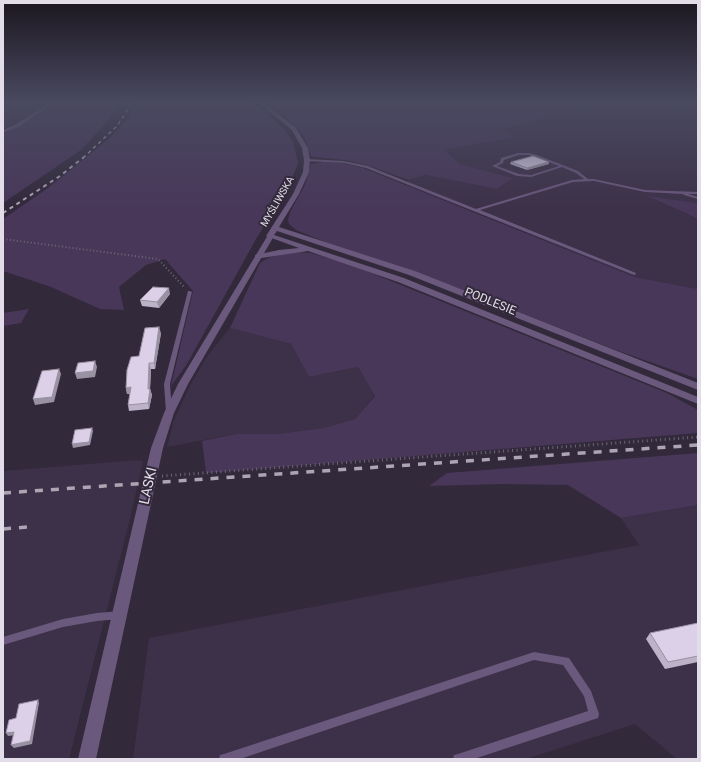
<!DOCTYPE html>
<meta charset="utf-8">
<style>
body{margin:0}
#map{position:relative;width:701px;height:762px;overflow:hidden;background:#32293b;font-family:Roboto,sans-serif}
canvas{display:block}
.frame{position:absolute;inset:0;border:4px solid #e2dde9;pointer-events:none}
</style>
<div id="map">
<canvas width="701" height="762"></canvas>
<div class="frame"></div>
</div>
<script>
const g = document.querySelector('canvas').getContext('2d');
g.lineJoin = 'round';
function fillPath(path, color) { g.fillStyle = color; g.fill(path, 'evenodd'); }
const shape = rows => new Path2D(rows.map(r => 'M' + r).join(''));
function stroke(path, color, width, dash) { g.strokeStyle = color; g.lineWidth = width; g.lineCap = dash ? 'butt' : 'round'; g.setLineDash(dash || []); g.stroke(path); }
function label(font, color, halo, rows, align = 'center') {
  g.font = font + ' Roboto,sans-serif'; g.lineWidth = 4; g.setLineDash([]); g.textBaseline = 'middle'; g.strokeStyle = halo; g.fillStyle = color; for (const [text, x, y, turn = 0] of rows) {
    g.save(); g.translate(x, y); g.rotate((+turn || 0) * Math.PI / 180); g.textAlign = isNaN(turn) ? turn : align; if (halo) g.strokeText(text, 0, 0); g.fillText(text, 0, 0); g.restore();
  }
}
fillPath(shape([
 [3,102,51,102,24,119,3,129],
 [698,103,698,203,649,197,698,219,698,289,635,277,407,185,408,180,426,175,497,189,513,178,460,164,443,150,516,137,504,130,584,106,667,112,671,109],
 [230,328,291,344,309,377,358,367,375,395,355,419,323,428,277,434,236,434,167,447,174,420,191,384,208,355],
 [137,460,143,461,130,519,69,759,3,759,3,471],
 [698,505,698,759,677,759,635,724,526,759,133,759,149,638,639,545,621,518]
]), '#3c3148');
fillPath(shape([
 [57,102,122,102,106,123,81,150,3,203,3,134,31,119],
 [136,102,251,102,260,108,284,129,293,142,298,163,288,188,256,239,187,364,171,386,193,291,165,259,146,265,119,287,124,310,100,309,51,287,3,271,3,219,48,188,110,138,130,116],
 [268,102,698,102,698,103,671,109,655,115,584,106,504,130,516,137,444,150,460,164,513,178,497,189,426,175,408,180,370,166,345,160,314,157,311,156,305,139,298,129],
 [323,162,341,163,363,168,635,277,698,289,698,379,616,350,406,268,325,242,296,230,289,224,288,220,290,212,305,185,311,164],
 [647,196,698,203,698,219],
 [297,252,311,253,349,264,667,393,698,410,698,433,206,473,202,441,236,434,277,434,323,428,355,419,375,396,358,367,309,377,291,344,230,328,260,263,266,259,277,255],
 [29,309,21,323,3,326,3,313],
 [698,453,698,505,621,518,568,485,502,484,429,486,447,473]
]), '#483759');
stroke(shape([
 [277,106,304,102]
]), '#6d6676', 1, [0.5, 1.5]);
stroke(shape([
 [3,239,158,259,185,288]
]), '#6d6676', 2, [1, 2.5]);
stroke(shape([
 [162,476,698,437]
]), '#6d6676', 3, [1, 3.5]);
fillPath(shape([
 [518,153,529,153,537,155,578,171,588,179,594,179,645,190,698,192,698,194,688,194,698,197,698,199,684,195,683,194,645,192,594,181,573,182,480,210,636,273,636,274,634,275,366,168,344,163,307,161,305,160,307,159,344,161,368,166,476,209,572,180,584,179,576,173,562,167,531,177,517,176,492,166,500,162,501,158,518,153],
 [519,155,529,155,559,166,531,175,519,174,497,166,503,163,504,160,519,155],
 [188,291,190,291,192,292,170,384,172,412,169,414,166,412,164,384,188,291],
 [120,611,123,612,124,615,123,618,120,619,97,621,63,627,3,645,3,637,63,619,97,613,120,611],
 [534,652,569,658,591,691,599,714,598,718,474,759,453,759,454,755,458,754,588,711,584,696,563,665,534,660,240,759,219,759,220,755,224,754,534,652]
]), '#6a587d');
fillPath(shape([
 [51,102,56,102,20,126,3,133,3,130,16,124,51,102],
 [268,235,274,236,188,384,174,413,163,448,96,759,78,759,151,448,164,413,178,384,268,235]
]), '#6a587d');
fillPath(shape([
 [258,102,263,102,296,128,308,148,310,160,309,172,299,194,279,227,415,271,698,383,698,390,409,275,277,231,274,235,404,278,698,397,698,404,398,282,308,251,255,259,255,255,279,250,299,248,266,236,293,194,303,172,304,160,302,148,292,130,258,102]
]), '#6a587d');
stroke(shape([
 [3,103,8,102],
 [83,158,117,126,133,102]
]), '#aca5b3', 1.5, [3.5, 3.5]);
stroke(shape([
 [3,213,60,176,84,157]
]), '#aca5b3', 2, [4, 4]);
stroke(shape([
 [3,493,698,445],
 [3,529,28,527]
]), '#aca5b3', 3.5, [8, 8]);
fillPath(shape([
 [511,162,549,162,549,164,527,170,510,164],
 [170,294,159,308,142,306,140,300],
 [161,333,155,369,151,369,150,389,152,395,149,409,129,411,128,405,130,394,127,394,126,388],
 [698,623,698,662,665,669,646,639,650,633]
]), '#bcb3c8');
fillPath(shape([
 [549,162,549,164,527,170,527,168],
 [169,288,170,294,159,308,157,302],
 [159,327,161,333,155,369,154,363],
 [95,361,97,367,95,377,77,379,75,373],
 [149,363,151,369,150,390,150,389,152,395,149,409,148,403],
 [59,369,61,374,54,402,35,405,33,399],
 [131,387,133,394,127,394,126,388],
 [92,428,93,431,90,445,73,448,72,444],
 [38,700,39,703,32,744,14,748,11,745],
 [14,732,16,735,8,736,6,733]
]), '#9992a2');
const building = shape([
 [533,156,549,162,527,168,511,162,533,156],
 [153,287,169,288,157,302,140,300,153,287],
 [159,327,154,363,149,363,148,389,150,389,148,403,128,405,131,387,126,388,127,370,131,357,139,356,145,328,159,327],
 [95,361,93,371,75,373,78,363,95,361],
 [59,369,52,397,33,399,42,371,59,369],
 [92,428,89,442,72,444,75,430,92,428],
 [698,623,698,656,668,662,650,633,698,623],
 [38,700,30,741,11,745,14,732,6,733,9,720,16,718,19,704,38,700]
]);
fillPath(building, '#dbd0e8');
stroke(building, '#9992a2', 1);
const sky = g.createLinearGradient(0, 0, 0, 209);
sky.addColorStop(0, '#1c1720');
sky.addColorStop(0.49, '#494960');
sky.addColorStop(1, '#49496000');
g.fillStyle = sky;
g.fillRect(0, 0, 701, 209);
label('10px', '#e2dde9', '#32293b', [
 ["MYŚLIWSKA",278,202,-60]
]);
label('12px', '#e2dde9', '#32293b', [
 ["PODLESIE",490,302,22]
]);
label('14px', '#e2dde9', '#32293b', [
 ["LASKI",149,486,-77]
]);
</script>
